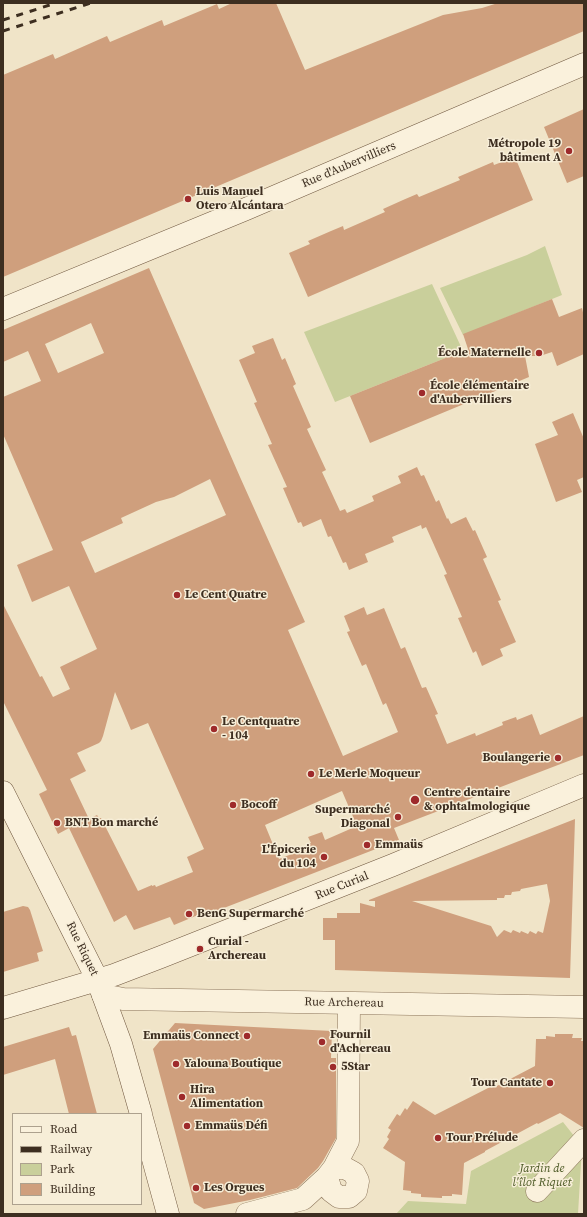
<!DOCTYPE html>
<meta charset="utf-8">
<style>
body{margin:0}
#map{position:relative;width:587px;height:1217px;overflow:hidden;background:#f0e4c8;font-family:"Source Serif 4",serif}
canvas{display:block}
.frame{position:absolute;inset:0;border:4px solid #3d2e20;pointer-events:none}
.legend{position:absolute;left:12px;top:1113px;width:130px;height:92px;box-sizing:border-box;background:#f7eed8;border:1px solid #ada18e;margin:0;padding:5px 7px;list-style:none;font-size:12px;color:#3d2e20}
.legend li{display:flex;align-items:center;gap:8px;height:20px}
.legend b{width:20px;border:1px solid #ada18e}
</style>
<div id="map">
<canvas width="587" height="1217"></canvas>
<div class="frame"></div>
<ul class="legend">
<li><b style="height:5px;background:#faf1dc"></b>Road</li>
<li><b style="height:5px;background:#3d2e20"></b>Railway</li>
<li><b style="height:11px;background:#c9cf9b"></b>Park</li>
<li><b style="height:11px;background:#cf9f7d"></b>Building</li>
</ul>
</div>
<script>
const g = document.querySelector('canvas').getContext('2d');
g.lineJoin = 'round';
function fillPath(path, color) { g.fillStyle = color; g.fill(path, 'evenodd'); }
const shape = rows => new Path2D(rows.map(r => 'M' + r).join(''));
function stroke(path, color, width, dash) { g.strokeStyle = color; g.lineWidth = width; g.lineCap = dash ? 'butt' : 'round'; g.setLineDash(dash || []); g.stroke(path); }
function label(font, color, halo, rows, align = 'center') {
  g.font = font + ' "Source Serif 4",serif'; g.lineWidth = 3; g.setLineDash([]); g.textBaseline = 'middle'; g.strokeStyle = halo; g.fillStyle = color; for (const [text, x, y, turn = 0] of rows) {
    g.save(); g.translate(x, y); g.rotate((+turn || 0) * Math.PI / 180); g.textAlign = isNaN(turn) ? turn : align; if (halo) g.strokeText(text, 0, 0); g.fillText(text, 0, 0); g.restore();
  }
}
fillPath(shape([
 [545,246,562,295,463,335,440,288,527,255],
 [432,284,463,351,335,402,304,332],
 [563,1122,582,1146,578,1214,396,1214,408,1201,466,1204,471,1171]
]), '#c9cf9b');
fillPath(shape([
 [232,3,276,3,305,70,443,15,482,8,498,3,584,3,584,31,3,277,3,75,53,54,55,59,107,36,110,42,162,20,164,26,217,4,219,9],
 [584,109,584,176,567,183,544,127],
 [515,157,533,200,308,297,289,253,310,244,308,241,331,231,343,226,344,230,385,212,383,209,403,200,417,194,419,197,460,180,458,177,493,162,494,165],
 [149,268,240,477,305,622,288,630,343,756,398,732,386,703,383,705,366,664,362,666,347,632,350,631,344,616,364,607,367,615,384,608,401,649,405,647,422,688,426,687,438,714,435,715,447,744,475,733,476,736,503,725,502,722,516,717,517,720,532,714,540,735,584,716,584,755,394,828,399,840,211,913,210,910,174,925,170,917,134,930,126,915,114,922,69,828,58,834,39,794,47,790,3,701,3,604,40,677,42,676,53,697,70,689,60,667,97,649,69,586,32,602,17,565,53,550,3,434,3,397,41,381,28,351,3,362,3,330],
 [91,323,104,353,58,373,45,344],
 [210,479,226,515,95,573,81,542,123,523,121,518,156,502,174,497],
 [115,692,131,730,148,723,204,849,187,857,193,872,156,887,155,885,152,886,152,885,138,891,101,818,99,818,97,815,89,819,70,779,86,771,77,753,99,743,101,741,103,736],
 [342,791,357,826,325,840,322,832,308,837,311,843,306,845,307,848,279,859,265,825],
 [552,299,559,317,582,308,584,317,584,354,557,366,552,352,540,356,525,356,529,377,370,443,350,396,468,349,463,334],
 [273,338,282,360,285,358,296,384,293,386,311,427,307,429,326,470,322,472,340,511,345,509,347,513,374,501,372,496,401,483,398,476,417,467,421,476,424,475,436,502,439,500,447,519,448,518,451,524,466,517,473,531,475,530,487,557,483,559,501,600,498,601,516,642,500,649,503,656,482,666,476,651,473,653,458,618,462,617,444,575,447,574,426,527,422,529,421,525,392,537,394,542,365,554,368,562,349,570,346,562,343,563,331,536,328,537,321,519,303,527,301,522,298,523,283,488,287,487,268,445,272,444,254,403,257,402,239,360,255,353,252,346],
 [573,413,584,439,584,477,577,480,582,492,556,502,535,444,558,435,552,422],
 [575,819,570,978,335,970,335,940,323,940,323,918,337,918,337,913,360,913,360,903,375,907,375,901,369,901,369,900],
 [547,884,550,901,543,933,538,931,536,934,530,931,528,934,521,931,520,933,513,930,511,933,504,930,497,937,491,926,412,901,497,900,497,898,504,898,505,895,511,895,512,892,520,891,521,889],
 [23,906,28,907,30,910,43,951,37,953,39,961,3,972,3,912],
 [175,1023,332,1031,331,1058,336,1058,336,1138,323,1161,318,1168,297,1188,250,1200,204,1209,194,1203,153,1049],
 [69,1027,72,1036,76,1035,97,1114,69,1114,55,1059,3,1075,3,1047],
 [555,1034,573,1034,572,1038,582,1038,581,1041,584,1041,584,1128,560,1113,538,1124,537,1123,485,1151,485,1152,464,1163,462,1195,452,1194,452,1196,442,1196,442,1198,421,1197,421,1194,411,1193,411,1191,403,1190,405,1162,383,1148,389,1139,387,1137,391,1130,388,1128,397,1114,400,1116,405,1108,407,1110,413,1101,435,1115,494,1085,495,1087,535,1066,536,1039,546,1039,546,1036,555,1037]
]), '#cf9f7d');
const street = shape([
 [103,995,123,999,584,1007],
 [327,1177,331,1191,339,1197,349,1197,356,1191,358,1181,354,1173,345,1168,334,1168],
 [537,1191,584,1140],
 [247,1214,303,1199,327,1177,334,1168,348,1141,349,1003]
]);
const secondary = shape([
 [3,309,246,209,584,64],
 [3,792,97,979,121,1044,141,1114],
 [3,1008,114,975,161,957,393,865,584,785],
 [141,1115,168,1214]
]);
stroke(street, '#8d765c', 23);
stroke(secondary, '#6f573f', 23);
stroke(street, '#faf1dc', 22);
stroke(secondary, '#faf1dc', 22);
stroke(shape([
 [3,20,56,3],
 [3,31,91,3]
]), '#3d2e20', 3, [7, 7]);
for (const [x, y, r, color] of [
 [569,151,4,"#9e2a2b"],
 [188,199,4,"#9e2a2b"],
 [539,353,4,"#9e2a2b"],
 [422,393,4,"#9e2a2b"],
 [177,595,4,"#9e2a2b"],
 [214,729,4,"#9e2a2b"],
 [558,758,4,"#9e2a2b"],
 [311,774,4,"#9e2a2b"],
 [415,800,5,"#9e2a2b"],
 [233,805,4,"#9e2a2b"],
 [398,817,4,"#9e2a2b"],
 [57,823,4,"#9e2a2b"],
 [367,845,4,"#9e2a2b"],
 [324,857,4,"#9e2a2b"],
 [189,914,4,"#9e2a2b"],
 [200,949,4,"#9e2a2b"],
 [247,1036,4,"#9e2a2b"],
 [322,1042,4,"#9e2a2b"],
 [176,1064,4,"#9e2a2b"],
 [333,1067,4,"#9e2a2b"],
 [550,1083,4,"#9e2a2b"],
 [182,1097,4,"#9e2a2b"],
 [187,1126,4,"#9e2a2b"],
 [438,1138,4,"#9e2a2b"],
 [196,1188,4,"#9e2a2b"]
]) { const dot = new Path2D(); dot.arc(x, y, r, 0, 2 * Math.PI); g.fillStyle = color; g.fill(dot); stroke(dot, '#f7eed8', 1.5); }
label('bold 12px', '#3d2e20', '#f7eed8', [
 ["Métropole 19",561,144,"right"],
 ["bâtiment A",561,158,"right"],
 ["Luis Manuel",196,192],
 ["Otero Alcántara",196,206],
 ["École Maternelle",531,353,"right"],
 ["École élémentaire",430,386],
 ["d'Aubervilliers",430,400],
 ["Le Cent Quatre",185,595],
 ["Le Centquatre",222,722],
 ["- 104",222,736],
 ["Boulangerie",550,758,"right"],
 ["Le Merle Moqueur",319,774],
 ["Centre dentaire",424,793],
 ["& ophtalmologique",424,807],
 ["Bocoff",241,805],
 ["Supermarché",390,810,"right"],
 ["Diagonal",390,824,"right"],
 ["BNT Bon marché",65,823],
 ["Emmaüs",375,845],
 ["L'Épicerie",316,850,"right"],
 ["du 104",316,864,"right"],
 ["BenG Supermarché",197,914],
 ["Curial -",208,942],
 ["Archereau",208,956],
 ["Fournil",330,1035],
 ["d'Achereau",330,1049],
 ["Emmaüs Connect",239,1036,"right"],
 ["Yalouna Boutique",184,1064],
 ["5Star",341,1067],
 ["Tour Cantate",542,1083,"right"],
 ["Hira",190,1090],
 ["Alimentation",190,1104],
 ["Emmaüs Défi",195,1126],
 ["Tour Prélude",446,1138],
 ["Les Orgues",204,1188]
], 'left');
label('12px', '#3d2e20', '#f7eed8', [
 ["Rue d'Aubervilliers",349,165,-23],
 ["Rue Curial",342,886,-22],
 ["Rue Riquet",82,949,64],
 ["Rue Archereau",344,1003,1]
]);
label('italic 12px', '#4d5a26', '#f7eed8', [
 ["Jardin de",542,1169],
 ["l'îlot Riquet",542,1183]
]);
</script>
